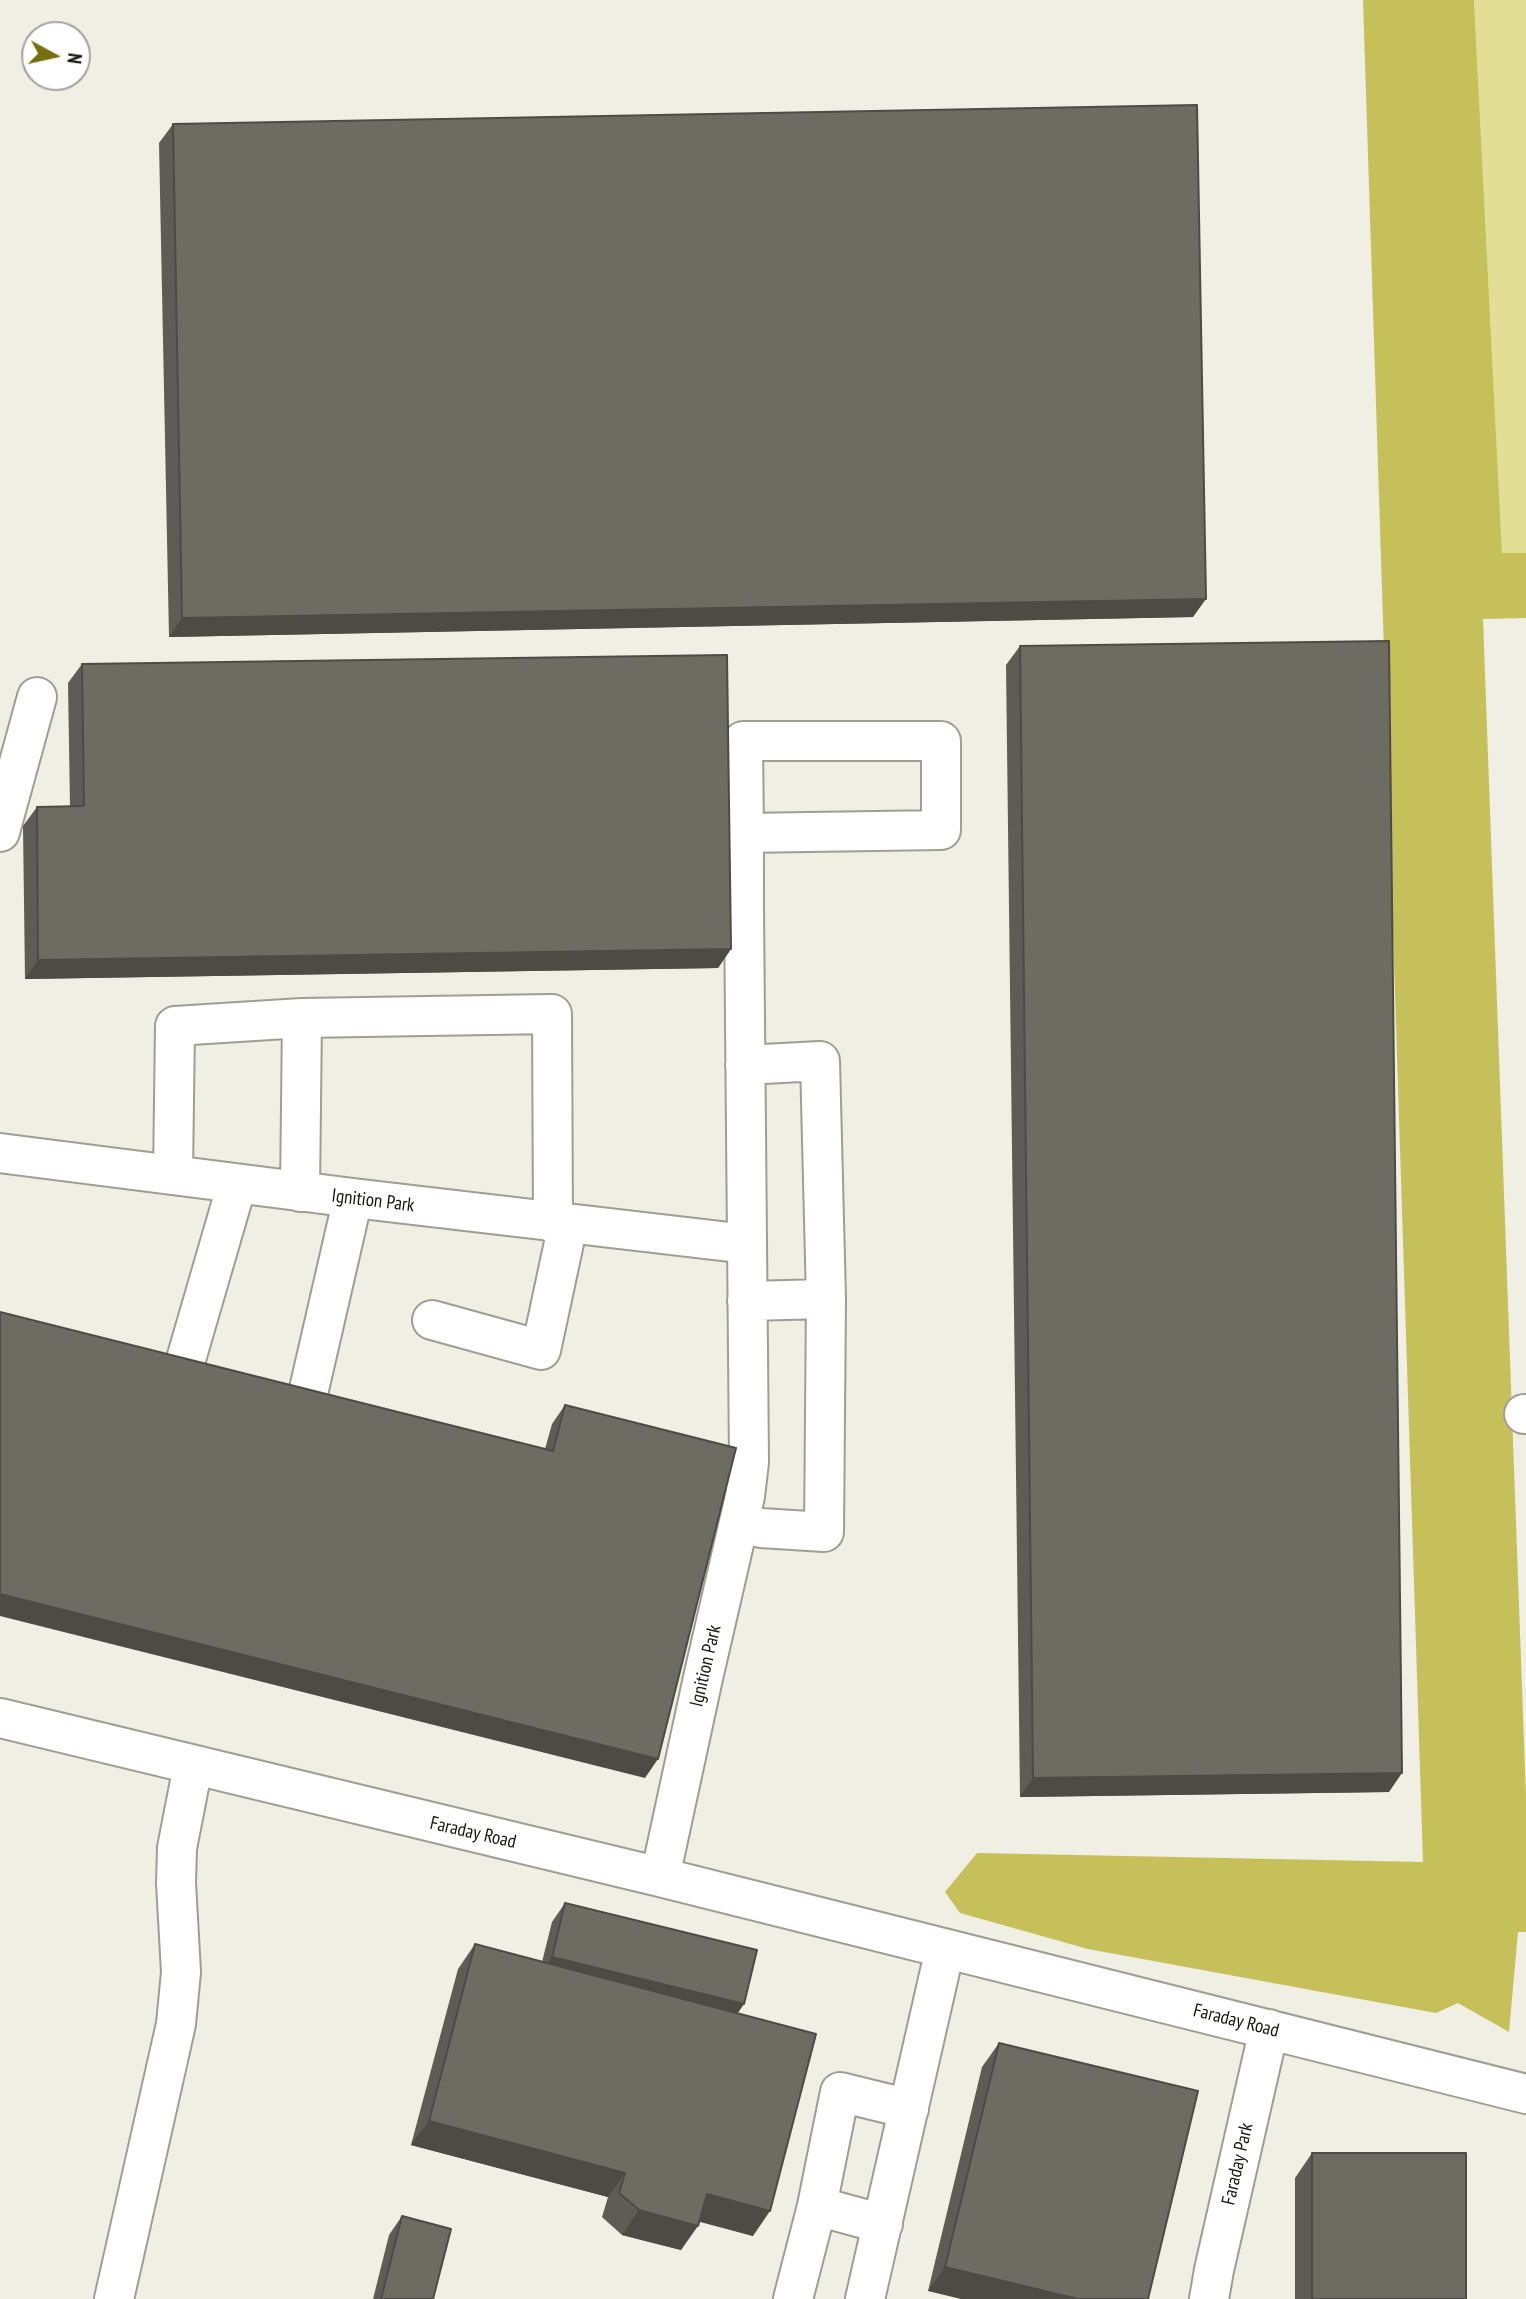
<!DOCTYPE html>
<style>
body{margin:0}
#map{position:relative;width:1526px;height:2299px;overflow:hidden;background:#efefe4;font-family:"PT Sans Narrow",sans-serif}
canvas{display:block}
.north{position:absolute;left:21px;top:21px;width:70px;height:70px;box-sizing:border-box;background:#fff;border:2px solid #a1a1a0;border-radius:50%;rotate:98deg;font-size:19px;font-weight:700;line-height:28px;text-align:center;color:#151512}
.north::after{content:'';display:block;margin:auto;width:24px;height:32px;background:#756f10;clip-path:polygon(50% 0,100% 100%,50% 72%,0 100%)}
</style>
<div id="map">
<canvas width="1526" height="2299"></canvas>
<div class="north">N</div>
</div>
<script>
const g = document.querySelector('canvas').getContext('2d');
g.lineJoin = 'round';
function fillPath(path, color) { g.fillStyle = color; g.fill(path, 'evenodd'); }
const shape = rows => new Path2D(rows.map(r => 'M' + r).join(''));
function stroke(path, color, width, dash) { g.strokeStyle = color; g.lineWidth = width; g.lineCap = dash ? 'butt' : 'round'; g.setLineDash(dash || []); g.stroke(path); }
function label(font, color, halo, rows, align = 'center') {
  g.font = font + ' "PT Sans Narrow",sans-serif'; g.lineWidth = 7; g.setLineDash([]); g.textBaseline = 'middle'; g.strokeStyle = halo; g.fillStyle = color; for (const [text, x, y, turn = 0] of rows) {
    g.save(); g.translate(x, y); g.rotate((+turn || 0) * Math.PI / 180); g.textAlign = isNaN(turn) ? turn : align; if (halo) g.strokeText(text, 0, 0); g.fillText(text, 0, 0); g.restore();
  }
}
fillPath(shape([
 [1474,0,1526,0,1526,553,1502,554]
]), '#e2de96');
fillPath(shape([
 [1363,0,1474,0,1502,553,1526,553,1526,618,1483,619,1526,1797,1526,1932,1518,1932,1509,2032,1458,2003,1436,2013,1088,1949,960,1913,945,1892,977,1853,1423,1862]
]), '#c6c05b');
const minor = shape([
 [0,832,37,697],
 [302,1018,552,1014,553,1223],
 [745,1065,820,1061,826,1299,747,1301],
 [0,1153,353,1198,747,1244],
 [173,1175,175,1026,302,1018,300,1192],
 [432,1320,541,1350,568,1224],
 [180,1380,237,1184],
 [304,1411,353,1198],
 [1524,1414,1526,1414],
 [739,1523,761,1528,824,1532,826,1299],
 [0,1718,660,1877,1526,2094],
 [660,1877,703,1678,745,1496,749,1462,744,909,744,833,743,741,941,741,941,830,744,833],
 [817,2206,883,2224],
 [114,2299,176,2024,181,1972,176,1883,177,1848,193,1766],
 [793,2299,817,2206,840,2092,909,2109],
 [865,2299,945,1949],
 [1209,2299,1214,2270,1269,2029]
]);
stroke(minor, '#9f9e94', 42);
stroke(minor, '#fff', 38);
fillPath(shape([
 [173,124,1193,617,169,637,159,143],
 [1020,646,1389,1792,1020,1797,1006,665],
 [82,664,731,949,718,968,25,979,23,826,37,807,70,806,68,683],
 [565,1405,645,1778,545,1449,552,1424],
 [565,1903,737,2013,753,2236,699,2221,681,2250,622,2235,602,2217,608,2197,411,2145,458,1969,475,1944,542,1962,552,1922],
 [999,2043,1148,2299,928,2291,982,2067],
 [1312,2153,1466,2299,1295,2299,1295,2178],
 [402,2216,433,2299,373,2299,389,2235]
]), '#5d5d55');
fillPath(shape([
 [1206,599,1193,617,169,637,182,618],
 [731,949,718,968,25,979,38,960],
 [0,1594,658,1759,645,1778,0,1616],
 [1402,1773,1389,1792,1020,1797,1033,1778],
 [552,1957,744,2004,731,2023,539,1976],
 [429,2121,625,2173,608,2197,411,2145],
 [707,2194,770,2211,753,2236,689,2219],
 [639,2210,698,2226,681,2250,622,2235],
 [945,2267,1078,2299,961,2299,928,2291]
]), '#4c4c45');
const building = shape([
 [1197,105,1206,599,182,618,173,124,1197,105],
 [1389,641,1402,1773,1033,1778,1020,646,1389,641],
 [727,655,731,949,38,960,37,807,84,806,82,664,727,655],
 [0,1312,553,1451,565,1405,736,1448,658,1759,0,1594,0,1312],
 [565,1903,757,1950,744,2004,552,1957,565,1903],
 [475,1944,816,2034,770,2211,707,2194,698,2226,639,2210,619,2193,625,2173,429,2121,475,1944],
 [999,2043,1198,2091,1148,2299,1078,2299,945,2267,999,2043],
 [1312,2153,1466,2153,1466,2299,1312,2299,1312,2153],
 [402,2216,451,2229,433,2299,381,2299,402,2216]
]);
fillPath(building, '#6c6c63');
stroke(building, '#4c4c45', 2);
label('19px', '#151512', '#fff', [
 ["Ignition Park",373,1201,7],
 ["Ignition Park",706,1666,-77],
 ["Faraday Road",473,1833,13],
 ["Faraday Road",1236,2021,14],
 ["Faraday Park",1238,2164,-77]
]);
</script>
